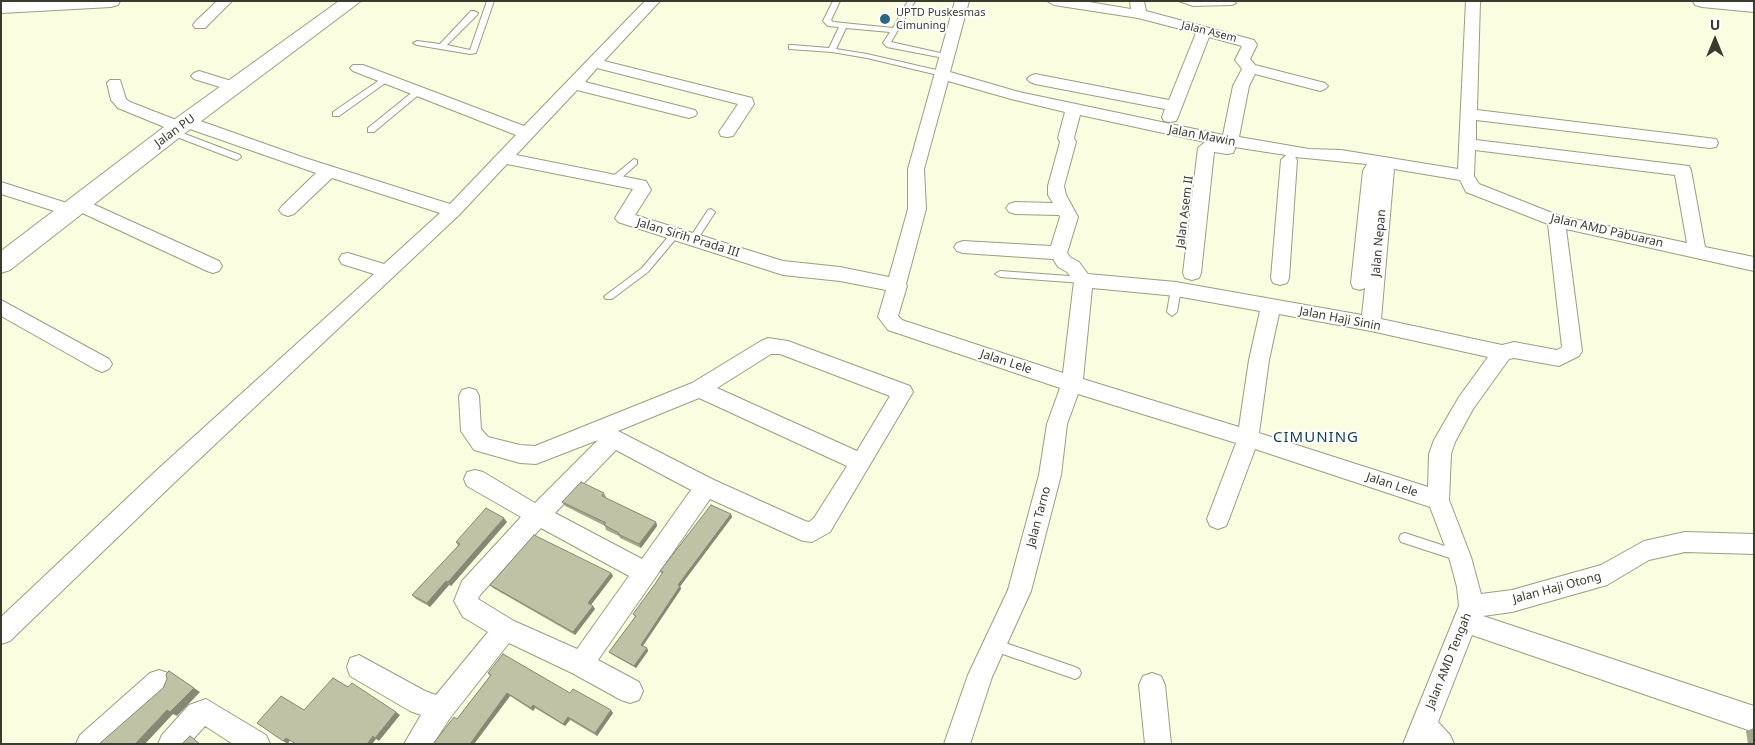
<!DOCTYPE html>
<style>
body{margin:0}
#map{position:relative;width:1755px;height:745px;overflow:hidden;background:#fbfde0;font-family:"Noto Sans",sans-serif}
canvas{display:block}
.frame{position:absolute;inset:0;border:2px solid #3a3a2f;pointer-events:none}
.north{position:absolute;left:1690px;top:15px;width:50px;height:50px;-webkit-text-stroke:4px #fff;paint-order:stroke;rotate:0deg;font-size:14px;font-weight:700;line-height:20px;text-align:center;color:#3a3a2f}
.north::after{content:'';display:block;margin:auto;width:18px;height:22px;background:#3a3a2f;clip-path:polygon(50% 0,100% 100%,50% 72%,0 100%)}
</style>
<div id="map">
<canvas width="1755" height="745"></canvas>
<div class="frame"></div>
<div class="north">U</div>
</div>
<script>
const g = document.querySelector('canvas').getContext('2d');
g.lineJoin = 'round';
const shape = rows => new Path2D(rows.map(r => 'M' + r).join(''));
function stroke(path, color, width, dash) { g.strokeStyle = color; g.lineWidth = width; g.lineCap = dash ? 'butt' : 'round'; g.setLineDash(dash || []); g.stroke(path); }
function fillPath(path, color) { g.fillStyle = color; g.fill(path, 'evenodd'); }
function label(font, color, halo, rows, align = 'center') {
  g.font = font + ' "Noto Sans",sans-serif'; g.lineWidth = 4; g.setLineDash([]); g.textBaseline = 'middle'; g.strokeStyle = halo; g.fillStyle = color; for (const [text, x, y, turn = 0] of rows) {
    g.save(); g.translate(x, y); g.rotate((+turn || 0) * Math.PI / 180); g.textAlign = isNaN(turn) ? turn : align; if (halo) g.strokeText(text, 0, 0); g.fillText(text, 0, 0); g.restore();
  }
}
const lane = shape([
 [487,1,494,1,476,53,470,54,417,45,413,43,417,41,440,44,471,11,474,11,478,13,477,15,447,45,470,50,487,1],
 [833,1,840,1,831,20,833,22,893,28,908,1,915,1,891,42,949,55,949,59,887,47,883,43,890,32,846,28,836,49,867,54,945,72,946,74,942,76,867,58,832,52,789,49,789,45,792,45,829,48,839,27,828,26,823,21,833,1],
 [1179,1,1233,1,1236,3,1232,5,1193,6,1179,1],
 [384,77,390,77,391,79,339,116,333,116,333,112,384,77],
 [415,90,418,90,422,92,374,132,368,132,368,128,415,90],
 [172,129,240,155,241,157,237,160,234,159,169,134,168,132,172,129],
 [634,159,637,160,637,164,618,181,612,181,612,177,634,159],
 [711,209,715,212,714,214,697,240,691,240,690,238,691,236,708,210,711,209],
 [676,230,680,233,679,235,648,272,612,299,606,299,604,297,606,295,642,268,673,231,676,230],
 [1000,271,1083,277,1088,280,1083,283,1000,277,995,274,1000,271],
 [1176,286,1181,289,1177,312,1172,316,1167,312,1171,289,1176,286],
 [1405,533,1463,552,1465,556,1463,560,1459,561,1401,542,1399,538,1401,534,1405,533],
 [994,639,1075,667,1079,669,1081,673,1079,677,1075,679,994,651,990,649,988,645,990,641,994,639]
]);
const street = shape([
 [217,1,232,1,205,28,195,28,193,25,195,22,217,1],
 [645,1,660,1,604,61,752,98,754,104,733,136,727,137,721,136,719,132,738,104,597,68,585,82,695,110,697,113,695,116,689,118,577,90,516,155,646,181,651,190,635,215,783,261,840,267,889,277,908,209,908,169,955,1,969,1,950,72,1019,92,1223,135,1233,86,1242,69,1235,60,1242,46,1209,37,1178,117,1176,121,1170,122,1164,121,1162,117,1165,109,1035,84,1030,82,1027,79,1030,76,1035,74,1169,100,1196,33,1138,18,1054,5,1047,1,1083,1,1131,9,1130,1,1144,1,1146,11,1254,40,1257,45,1250,59,1255,65,1325,83,1328,86,1325,89,1320,91,1255,74,1249,86,1239,137,1309,149,1341,150,1458,169,1466,1,1480,1,1477,110,1716,139,1718,143,1716,147,1710,148,1476,120,1476,140,1689,166,1691,170,1705,247,1754,257,1754,271,1566,229,1582,351,1579,356,1559,366,1514,358,1509,359,1473,409,1455,442,1451,454,1449,500,1471,557,1481,594,1512,590,1601,565,1644,541,1685,532,1754,534,1754,554,1685,552,1649,560,1607,585,1512,612,1483,616,1754,706,1754,732,1472,635,1438,722,1450,735,1454,744,1403,744,1459,606,1457,587,1449,557,1430,507,1255,449,1229,519,1226,526,1218,529,1210,526,1207,519,1236,443,1078,394,1067,424,1061,475,1031,591,992,677,970,744,944,744,968,675,1008,590,1039,475,1047,424,1060,388,888,330,878,317,886,290,840,281,783,275,618,222,615,218,633,189,507,164,459,215,174,483,10,641,1,644,1,617,158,469,374,274,342,264,339,259,342,254,348,253,384,264,440,213,332,178,294,214,288,216,282,214,279,210,282,206,316,173,187,128,180,132,174,131,118,108,111,100,107,83,110,80,120,80,126,99,130,102,179,121,186,117,192,118,302,157,450,204,516,135,353,71,350,68,353,65,363,65,524,126,645,1],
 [948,81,1011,99,1065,112,1058,138,1060,142,1048,186,1048,195,1053,203,1015,202,1009,204,1006,208,1009,212,1015,214,1059,215,1060,217,1051,246,963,241,957,243,954,247,957,251,963,253,1053,259,1058,267,1067,272,1074,281,1063,373,902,320,898,316,907,286,906,284,926,209,924,169,948,81],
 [1080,115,1205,142,1198,148,1183,273,1185,278,1192,280,1199,278,1201,273,1214,152,1227,154,1233,153,1235,149,1234,147,1286,155,1281,160,1271,278,1273,283,1280,285,1287,283,1289,278,1297,160,1295,157,1367,164,1363,171,1351,283,1353,288,1360,290,1365,288,1362,315,1176,282,1088,274,1079,262,1070,257,1067,253,1078,217,1066,195,1064,186,1076,142,1074,138,1080,115],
 [1475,150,1675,175,1687,243,1560,216,1479,184,1474,176,1475,150],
 [1394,169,1460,180,1466,192,1548,224,1562,347,1557,350,1514,342,1502,345,1381,319,1394,169],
 [1092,288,1176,296,1260,311,1249,360,1239,427,1083,379,1092,288],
 [1279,314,1371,331,1488,357,1459,397,1434,440,1429,454,1428,487,1259,433,1269,360,1279,314],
 [199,71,241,84,244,87,241,90,236,92,194,79,191,76,194,73,199,71],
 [1,182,70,204,72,200,78,198,84,200,219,261,222,266,219,271,213,273,207,271,78,211,76,214,70,216,1,194,1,182],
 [1,300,109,359,112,364,109,369,102,372,95,369,1,316,1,300],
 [768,338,788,341,910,386,913,392,830,532,812,542,803,541,710,499,598,660,639,682,643,691,639,700,630,703,621,700,572,673,509,643,450,718,433,744,404,744,421,715,410,711,350,676,347,667,350,658,359,655,425,691,436,695,488,632,463,617,454,601,462,581,521,517,467,486,464,479,467,472,475,470,483,472,535,503,598,440,536,464,520,463,474,450,461,431,459,396,462,390,469,388,476,390,479,396,481,429,488,437,520,445,535,446,692,383,761,341,768,338],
 [771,354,780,354,890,396,857,451,717,388,771,354],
 [699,398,847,466,814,518,809,522,805,521,714,480,618,431,699,398],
 [616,450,691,490,642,559,555,513,616,450],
 [541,528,629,576,577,649,514,621,478,599,480,595,541,528],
 [159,670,168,673,172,682,168,691,109,744,76,744,80,735,150,673,159,670],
 [1152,673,1161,676,1165,685,1171,744,1145,744,1139,685,1143,676,1152,673],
 [206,699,266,735,270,744,233,744,205,726,189,744,158,744,162,735,189,705,206,699]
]);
const secondary = shape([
 [1,1,120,1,118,5,111,7,1,13,1,1],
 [339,1,361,1,180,137,10,270,1,273,1,251,164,127,339,1],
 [1693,1,1754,1,1754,12,1702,7,1695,5,1693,1]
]);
stroke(lane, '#9b9d82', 2);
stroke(street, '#9b9d82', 2);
stroke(secondary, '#9b9d82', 2);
fillPath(lane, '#fff');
fillPath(street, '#fff');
fillPath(secondary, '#fff');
fillPath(shape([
 [604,493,606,497,606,498,656,522,657,526,641,548,620,538,619,536,606,530,605,526,565,506,562,502],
 [731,514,732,517,680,586,681,589,643,646,647,648,648,651,636,668,611,654,609,652,635,617,633,614,655,584,662,574,660,571],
 [507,522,451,586,449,585,430,607,416,599,412,595,458,546,456,542],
 [611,573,613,576,591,605,595,609,575,635,493,588,490,585],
 [488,673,570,693,613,713,597,736,570,720,565,726,535,708,533,711,510,696,474,744,433,744,457,719,490,676],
 [1754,728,1754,744,1748,744,1746,731]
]), '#a5a78f');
fillPath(shape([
 [731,514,732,517,679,588,678,585],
 [504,518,507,522,451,586,448,582],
 [656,522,657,526,641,548,639,544],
 [611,573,613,576,590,606,588,603],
 [446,581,449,585,430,607,427,603],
 [680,586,681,589,642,647,641,645],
 [593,606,595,609,575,635,573,632],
 [647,648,648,651,636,668,634,666],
 [169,671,200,692,177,716,173,714,145,744,135,744,167,710],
 [507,693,510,696,474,744,470,744],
 [533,705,535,708,533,711,531,708],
 [611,710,613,713,597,736,595,733],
 [396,712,400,715,379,741,375,738],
 [568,717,570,720,565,726,563,724],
 [373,736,376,739,372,744,367,744],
 [286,738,290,740,288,744,283,741]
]), '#868874');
const building = shape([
 [581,482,604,493,602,496,656,522,639,544,618,534,619,533,604,525,606,523,562,502,581,482],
 [711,505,731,514,678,585,680,586,641,645,647,648,634,666,609,652,636,616,633,614,655,584,663,572,660,571,711,505],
 [486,508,504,518,448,582,446,581,427,603,412,595,460,544,456,542,486,508],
 [534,535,611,573,588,603,593,606,573,632,490,585,534,535],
 [503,654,570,693,573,689,611,710,595,733,568,717,563,724,533,705,531,708,507,693,470,744,433,744,454,717,457,719,491,675,488,673,503,654],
 [169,671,194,688,170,712,167,710,135,744,99,744,163,688,167,679,166,674,169,671],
 [333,678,348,687,352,683,396,712,375,738,373,736,367,744,296,744,286,738,283,741,257,723,281,696,304,710,333,678],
 [190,736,200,744,182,744,190,736]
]);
fillPath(building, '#c0c2a6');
stroke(building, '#868874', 1);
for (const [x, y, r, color] of [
 [885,19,6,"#2e6680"]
]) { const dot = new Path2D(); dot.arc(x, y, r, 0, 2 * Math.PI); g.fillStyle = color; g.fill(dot); stroke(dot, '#fff', 2); }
label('11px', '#3a3a2f', '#fff', [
 ["UPTD Puskesmas",896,13],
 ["Cimuning",896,26]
], 'left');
label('11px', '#3a3a2f', '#fff', [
 ["Jalan Asem",1209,32,14]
]);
label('12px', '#3a3a2f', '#fff', [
 ["Jalan PU",175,131,-36],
 ["Jalan Mawin",1202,136,11],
 ["Jalan Asem II",1185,212,-83],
 ["Jalan AMD Pabuaran",1607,231,13],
 ["Jalan Sirih Prada III",688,238,17],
 ["Jalan Nepan",1379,243,-85],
 ["Jalan Haji Sinin",1340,319,11],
 ["Jalan Lele",1006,362,18],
 ["Jalan Lele",1392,485,18],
 ["Jalan Tarno",1039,517,-75],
 ["Jalan Haji Otong",1557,588,-15],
 ["Jalan AMD Tengah",1449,661,-68]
]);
g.letterSpacing = '1px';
label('15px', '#0f3e52', '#fff', [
 ["CIMUNING",1316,438]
]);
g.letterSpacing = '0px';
</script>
